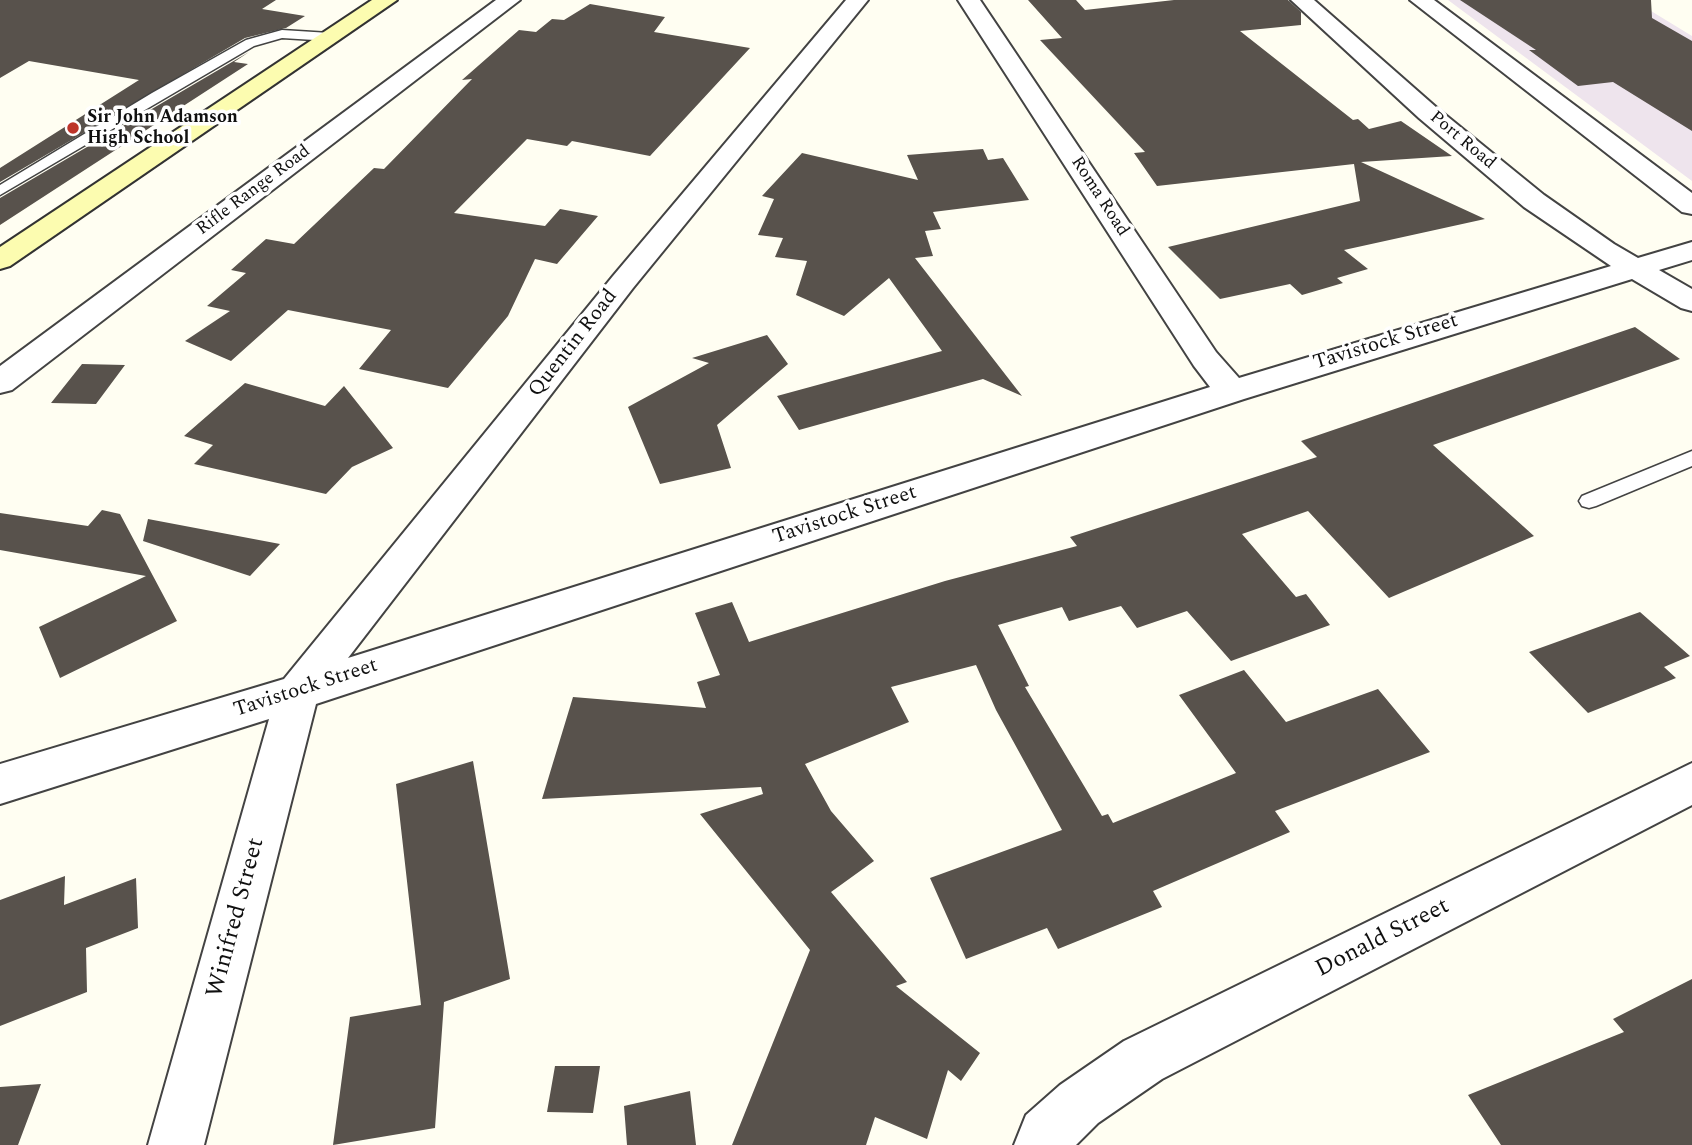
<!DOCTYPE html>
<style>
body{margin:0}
canvas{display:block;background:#fffef2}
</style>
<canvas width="1692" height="1145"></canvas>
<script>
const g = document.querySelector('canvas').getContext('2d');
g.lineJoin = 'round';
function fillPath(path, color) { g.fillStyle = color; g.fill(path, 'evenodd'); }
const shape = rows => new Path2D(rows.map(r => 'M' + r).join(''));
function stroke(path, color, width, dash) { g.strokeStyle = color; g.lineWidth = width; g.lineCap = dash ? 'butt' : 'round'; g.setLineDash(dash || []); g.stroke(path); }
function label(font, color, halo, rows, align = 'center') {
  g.font = font + ' Spectral,serif'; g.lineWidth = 7; g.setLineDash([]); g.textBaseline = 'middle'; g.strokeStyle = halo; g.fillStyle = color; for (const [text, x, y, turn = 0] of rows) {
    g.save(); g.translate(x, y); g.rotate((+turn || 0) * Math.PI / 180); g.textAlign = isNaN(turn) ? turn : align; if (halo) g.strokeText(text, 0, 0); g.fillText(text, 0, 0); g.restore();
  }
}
fillPath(shape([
 [1448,0,1633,0,1692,36,1692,181]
]), '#eee4ed');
fillPath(shape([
 [0,0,276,0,262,9,305,16,286,28,245,38,0,182,0,168,139,80,29,61,0,78],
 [1028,0,1076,0,1085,10,1174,0,1288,0,1301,12,1301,25,1240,31,1353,120,1358,119,1369,129,1401,121,1452,156,1361,162,1485,219,1344,250,1368,269,1337,278,1343,283,1302,295,1290,284,1220,299,1168,247,1360,201,1354,164,1157,186,1134,153,1145,152,1040,40,1062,38],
 [1460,0,1651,0,1652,18,1692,41,1692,131,1613,82,1578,86,1529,50,1536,50],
 [590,4,665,17,654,32,750,48,650,156,572,141,567,146,527,139,454,213,545,226,560,209,598,216,557,264,535,259,508,316,448,388,359,369,391,330,288,310,231,361,185,341,230,311,207,306,246,273,231,270,266,239,294,244,374,168,384,169,472,79,462,80,519,30,536,32,552,19,564,20],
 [249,52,234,62,248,64,0,225,0,198],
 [983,149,988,160,1003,158,1029,200,933,212,941,229,925,231,933,256,915,258,1022,396,983,379,799,430,777,396,942,351,889,278,844,316,796,295,807,261,775,257,783,238,758,235,774,199,762,196,802,153,918,180,907,155],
 [1635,327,1680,359,1433,445,1534,536,1389,598,1308,511,1242,534,1296,597,1306,594,1330,625,1231,661,1187,611,1137,628,1121,606,1069,621,1062,607,998,625,1029,686,1025,687,1102,816,1108,814,1113,823,1236,773,1179,695,1244,670,1286,722,1378,689,1430,752,1275,811,1290,832,1153,891,1162,907,1058,949,1047,928,966,959,930,878,1062,830,996,710,976,665,891,687,909,722,805,764,831,811,874,861,831,892,907,982,896,986,980,1053,961,1081,948,1070,927,1139,875,1117,866,1145,732,1145,810,950,700,814,763,794,761,787,542,799,573,697,706,708,697,682,720,675,695,613,732,602,749,642,945,581,1077,546,1070,537,1317,457,1301,441],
 [767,335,788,364,717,425,731,468,660,484,628,407,709,363,692,358],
 [82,364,125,365,96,404,51,403],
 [245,383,325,406,344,386,393,448,352,467,326,494,194,464,213,445,184,436],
 [102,510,120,514,177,621,60,678,39,627,146,576,0,550,0,513,88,526],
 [148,519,280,544,250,576,143,541],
 [1640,612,1690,656,1664,667,1676,678,1588,713,1529,652],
 [473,761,510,979,444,1002,435,1128,333,1145,350,1017,421,1005,396,784],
 [65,876,64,905,136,878,138,928,86,948,87,992,0,1026,0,900],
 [1692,979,1692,1145,1501,1145,1468,1095,1624,1032,1613,1019],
 [555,1066,600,1066,593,1113,547,1112],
 [41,1084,18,1145,0,1145,0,1087],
 [690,1091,696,1145,627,1145,624,1106]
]), '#58524c');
const lane = shape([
 [282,30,330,33,336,37,330,41,282,38,254,46,0,195,0,185,152,93,246,40,282,30],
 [1692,451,1692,466,1596,506,1589,508,1582,506,1579,501,1582,496,1692,451]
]);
const street = shape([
 [496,0,520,0,12,390,0,393,0,366,496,0],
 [846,0,868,0,633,288,348,658,1210,387,1194,366,958,0,980,0,1216,352,1239,378,1611,266,1524,207,1419,118,1291,0,1314,0,1437,108,1544,195,1614,244,1638,258,1692,242,1692,260,1659,270,1692,289,1692,311,1681,308,1632,279,1244,399,316,704,204,1145,148,1145,269,719,0,804,0,764,284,679,613,276,846,0],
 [1410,0,1434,0,1692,193,1692,214,1682,212,1410,0],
 [1692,763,1692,805,1162,1079,1098,1123,1076,1145,1014,1145,1026,1115,1060,1085,1124,1041,1692,763]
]);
const secondary = shape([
 [372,0,397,0,10,266,0,269,0,247,372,0]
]);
stroke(lane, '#434343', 3);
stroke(street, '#434343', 4);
stroke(secondary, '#323232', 4);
fillPath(lane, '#fff');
fillPath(street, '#fff');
fillPath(secondary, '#fcfcb0');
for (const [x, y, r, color] of [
 [73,128,7,"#bd342a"]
]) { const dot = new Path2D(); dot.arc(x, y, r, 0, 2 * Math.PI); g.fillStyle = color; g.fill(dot); stroke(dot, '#fff', 2.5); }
label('bold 18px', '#101010', '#fff', [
 ["Sir John Adamson",87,118],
 ["High School",87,139]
], 'left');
label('18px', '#101010', '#fff', [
 ["Port Road",1462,141,40],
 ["Rifle Range Road",254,191,-37],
 ["Roma Road",1099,197,57]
]);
label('21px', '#101010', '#fff', [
 ["Tavistock Street",1386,343,-17],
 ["Quentin Road",574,344,-52],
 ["Tavistock Street",845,516,-18],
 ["Tavistock Street",306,689,-18]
]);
label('24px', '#101010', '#fff', [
 ["Winifred Street",237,918,-75],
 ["Donald Street",1383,939,-27]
]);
</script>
